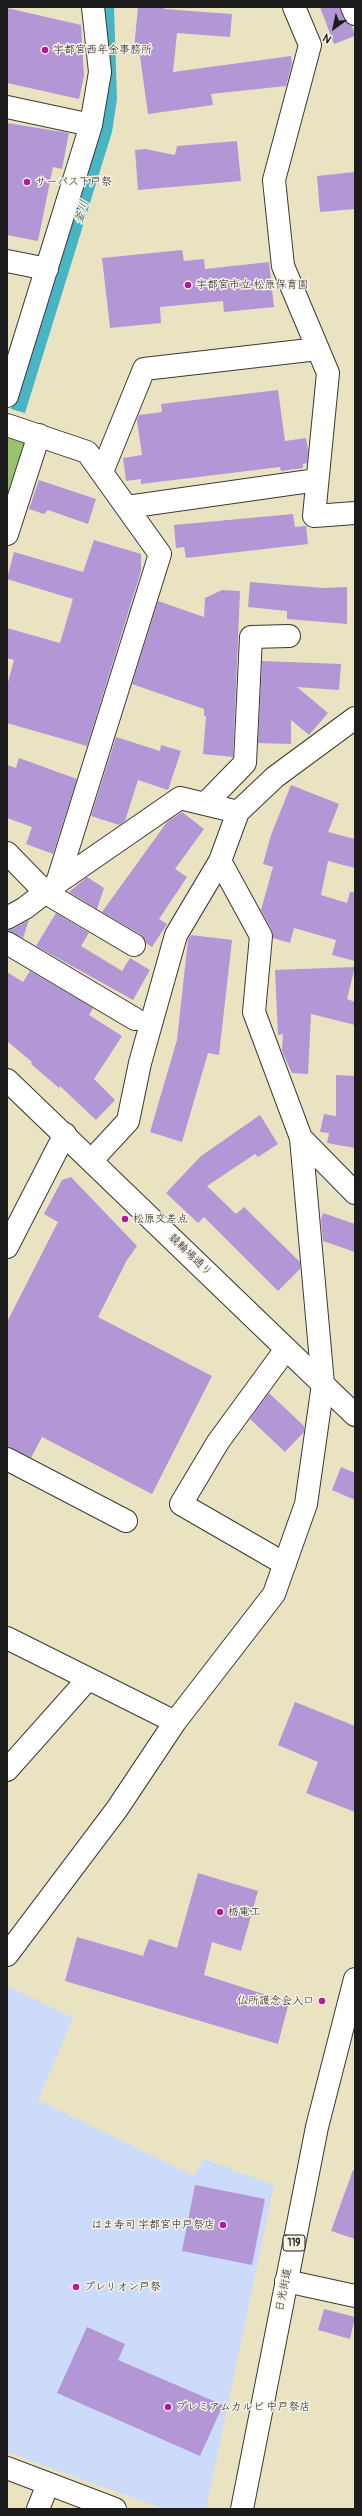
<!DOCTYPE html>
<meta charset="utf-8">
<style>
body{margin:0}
#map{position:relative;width:362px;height:2516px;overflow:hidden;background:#eae3c2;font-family:Pangolin,sans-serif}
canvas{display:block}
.frame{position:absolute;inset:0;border:8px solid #1c1c1c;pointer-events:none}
.north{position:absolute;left:314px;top:8px;width:40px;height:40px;-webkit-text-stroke:3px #f7f3e8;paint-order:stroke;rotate:213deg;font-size:11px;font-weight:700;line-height:16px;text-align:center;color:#1c1c1c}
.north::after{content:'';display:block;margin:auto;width:14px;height:18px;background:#1c1c1c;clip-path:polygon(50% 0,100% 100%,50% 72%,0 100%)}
</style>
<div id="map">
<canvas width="362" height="2516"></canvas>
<div class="frame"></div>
<div class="north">N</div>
</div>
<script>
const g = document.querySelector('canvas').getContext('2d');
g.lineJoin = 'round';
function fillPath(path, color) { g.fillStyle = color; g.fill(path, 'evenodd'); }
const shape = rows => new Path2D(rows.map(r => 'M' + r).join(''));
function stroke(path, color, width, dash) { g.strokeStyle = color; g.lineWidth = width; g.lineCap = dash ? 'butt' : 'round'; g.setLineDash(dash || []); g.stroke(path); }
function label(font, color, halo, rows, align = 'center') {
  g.font = font + ' Pangolin,"Klee One",sans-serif'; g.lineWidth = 3; g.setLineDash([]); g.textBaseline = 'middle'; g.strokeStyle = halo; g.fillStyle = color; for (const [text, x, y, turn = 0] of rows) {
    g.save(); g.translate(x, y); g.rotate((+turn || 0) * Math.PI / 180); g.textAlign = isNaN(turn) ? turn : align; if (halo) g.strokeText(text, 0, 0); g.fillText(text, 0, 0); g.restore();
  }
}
fillPath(shape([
 [7,1986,73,2018,38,2100,194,2176,204,2159,274,2185,206,2509,164,2509,7,2452]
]), '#ccdbfa');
fillPath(shape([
 [7,433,31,441,7,516]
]), '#9ac16c');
fillPath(shape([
 [100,7,114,7,117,99,112,132,25,413,11,409,99,131]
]), '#47b5c3');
fillPath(shape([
 [138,7,165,7,164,9,232,14,230,37,177,33,173,72,291,56,292,64,286,86,211,94,213,105,148,114,139,49,134,49],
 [320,7,340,7,344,19,352,26,355,36,334,44],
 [7,8,81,25,84,76,79,99,7,83],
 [7,123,69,133,62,169,53,167,38,241,7,235],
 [237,141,241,181,138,190,135,150,145,149,175,155,177,146],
 [355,172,355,209,320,212,317,176],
 [182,250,184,261,204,259,205,269,269,262,274,307,224,312,223,301,160,307,161,323,110,328,102,258],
 [278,390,285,441,306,438,308,450,307,463,303,464,303,468,281,471,280,467,141,484,141,479,126,481,123,458,142,455,137,420,139,415,162,412,161,404],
 [39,480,96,499,88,524,48,510,44,514,29,509],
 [293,514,295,527,306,526,308,544,186,558,184,547,176,548,174,525],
 [94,540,141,554,141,571,87,746,7,723,7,686,14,660,7,658,7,628,60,643,73,599,7,579,14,552,83,572],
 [250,582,324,588,347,587,347,624,287,619,287,611,248,607],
 [222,590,240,591,233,757,203,754,206,716,204,716,204,709,132,684,158,601,204,617,205,598],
 [262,661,341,664,339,690,297,687,328,713,309,735,291,720,291,744,258,743],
 [116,737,160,751,161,745,181,751,168,790,138,780,125,821,119,825,91,816],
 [19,758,77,779,53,854,26,844,32,827,7,818,7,765,16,768],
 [291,785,339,804,328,832,355,839,355,868,328,861,321,895,347,903,350,892,355,892,355,961,332,955,336,940,294,928,290,943,273,938,272,930,261,910,273,867,263,864,271,835],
 [182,812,204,829,175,869,187,877,159,919,167,924,152,947,146,943,140,934,102,912,167,822],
 [87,877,104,888,97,909,69,892],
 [56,913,89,933,81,946,122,971,130,958,150,970,133,1000,36,946],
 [29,920,23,938,7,931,13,929],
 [191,935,232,940,219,1055,208,1053,182,1142,150,1132,177,1040,188,940],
 [355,967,347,999,355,1002,355,1025,311,1014,308,1074,292,1073,282,1051,283,1034,278,1035,275,970],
 [30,971,93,1008,89,1015,122,1036,94,1079,115,1100,96,1120,60,1086,59,1088,31,1064,32,1062,7,1041,7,972,23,982],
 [336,1075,355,1076,355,1148,327,1143,329,1133,320,1132,324,1114,336,1116],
 [260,1115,278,1144,258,1157,255,1154,207,1186,236,1214,244,1207,300,1262,300,1269,278,1291,204,1217,198,1223,166,1193,201,1156],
 [71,1177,137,1246,127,1260,98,1317,212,1376,152,1494,42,1437,31,1458,7,1446,7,1322,58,1222,44,1214,62,1180],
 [323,1213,355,1224,355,1252,323,1241,321,1219],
 [269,1393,304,1426,304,1432,285,1452,250,1419],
 [341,1467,355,1473,355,1500,332,1490],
 [295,1702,355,1726,355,1812,306,1793,318,1762,278,1745],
 [198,1873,258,1891,241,1951,212,1942,204,1975,289,2002,278,2044,65,1981,77,1937,143,1956,149,1939,177,1948],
 [353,2170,355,2171,355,2239,331,2231],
 [195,2185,265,2199,252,2265,182,2251],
 [324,2309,355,2317,350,2339,318,2330],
 [87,2327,125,2344,118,2360,223,2405,200,2456,57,2393]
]), '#b396d6');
const street = shape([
 [294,7,310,45,274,180,283,266,328,373,314,516,355,513],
 [352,7,355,14],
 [7,107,91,125],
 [7,261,47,269],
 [7,396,91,125,100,72,93,7],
 [7,425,87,452,160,554,57,883,25,908,7,918],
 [102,472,144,369,318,349],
 [127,507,317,480],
 [7,534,39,435],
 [205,804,245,763,251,637,289,636],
 [238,812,220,861,261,936,254,1012,301,1138,355,1193],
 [7,853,46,893,134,945],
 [57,883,180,798,238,812,275,777,355,718],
 [7,943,135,1019],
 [92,1160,128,1121,140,1063,176,935,220,861],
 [7,1247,65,1134],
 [7,1459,126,1521],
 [285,1564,181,1504,218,1442,286,1349],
 [7,1638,175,1722],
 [7,1770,88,1679],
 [7,1955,117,1809,175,1722,274,1594,306,1504,323,1384,301,1138],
 [286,2281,355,2296],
 [7,2468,115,2509],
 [38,2509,48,2484]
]);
const secondary = shape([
 [7,1080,355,1415]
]);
const highway = shape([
 [242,2509,317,2127,355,1979]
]);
stroke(street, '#3b3a35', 24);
stroke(secondary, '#3b3a35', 24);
stroke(highway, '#3b3a35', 24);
stroke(street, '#fff', 22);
stroke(secondary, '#fff', 22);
stroke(highway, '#fff', 22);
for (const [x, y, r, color] of [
 [45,50,4,"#b5179e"],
 [27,182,4,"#b5179e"],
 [188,285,4,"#b5179e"],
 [125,1219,4,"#b5179e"],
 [220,1912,4,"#b5179e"],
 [322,2001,4,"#b5179e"],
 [223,2225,4,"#b5179e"],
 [76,2287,4,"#b5179e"],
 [168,2407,4,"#b5179e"]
]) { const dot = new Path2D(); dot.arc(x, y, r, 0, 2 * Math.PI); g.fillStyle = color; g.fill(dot); stroke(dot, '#f7f3e8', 1.5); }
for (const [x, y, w] of [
 [294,2243,22]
]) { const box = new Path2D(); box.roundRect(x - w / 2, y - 8, w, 16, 3); g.fillStyle = '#f7f3e8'; g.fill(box); stroke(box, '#1c1c1c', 1); }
label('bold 10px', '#1c1c1c', null, [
 ["119",294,2243]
]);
label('11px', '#1c1c1c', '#f7f3e8', [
 ["宇都宮西年金事務所",53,50],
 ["サーパス下戸祭",35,182],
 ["宇都宮市立 松原保育園",196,285],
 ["松原交差点",133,1219],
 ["栃電工",228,1912],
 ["仏所護念会入口",314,2001,"right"],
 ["はま寿司 宇都宮中戸祭店",215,2225,"right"],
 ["プレリオン戸祭",84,2287],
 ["プレミアムカルビ 中戸祭店",176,2407]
], 'left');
label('11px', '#1c1c1c', '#f7f3e8', [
 ["競輪場通り",190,1255,44],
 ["日光街道",284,2290,-79]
]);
label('italic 12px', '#2d595f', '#f7f3e8', [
 ["釜川",82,212,-72]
]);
</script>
